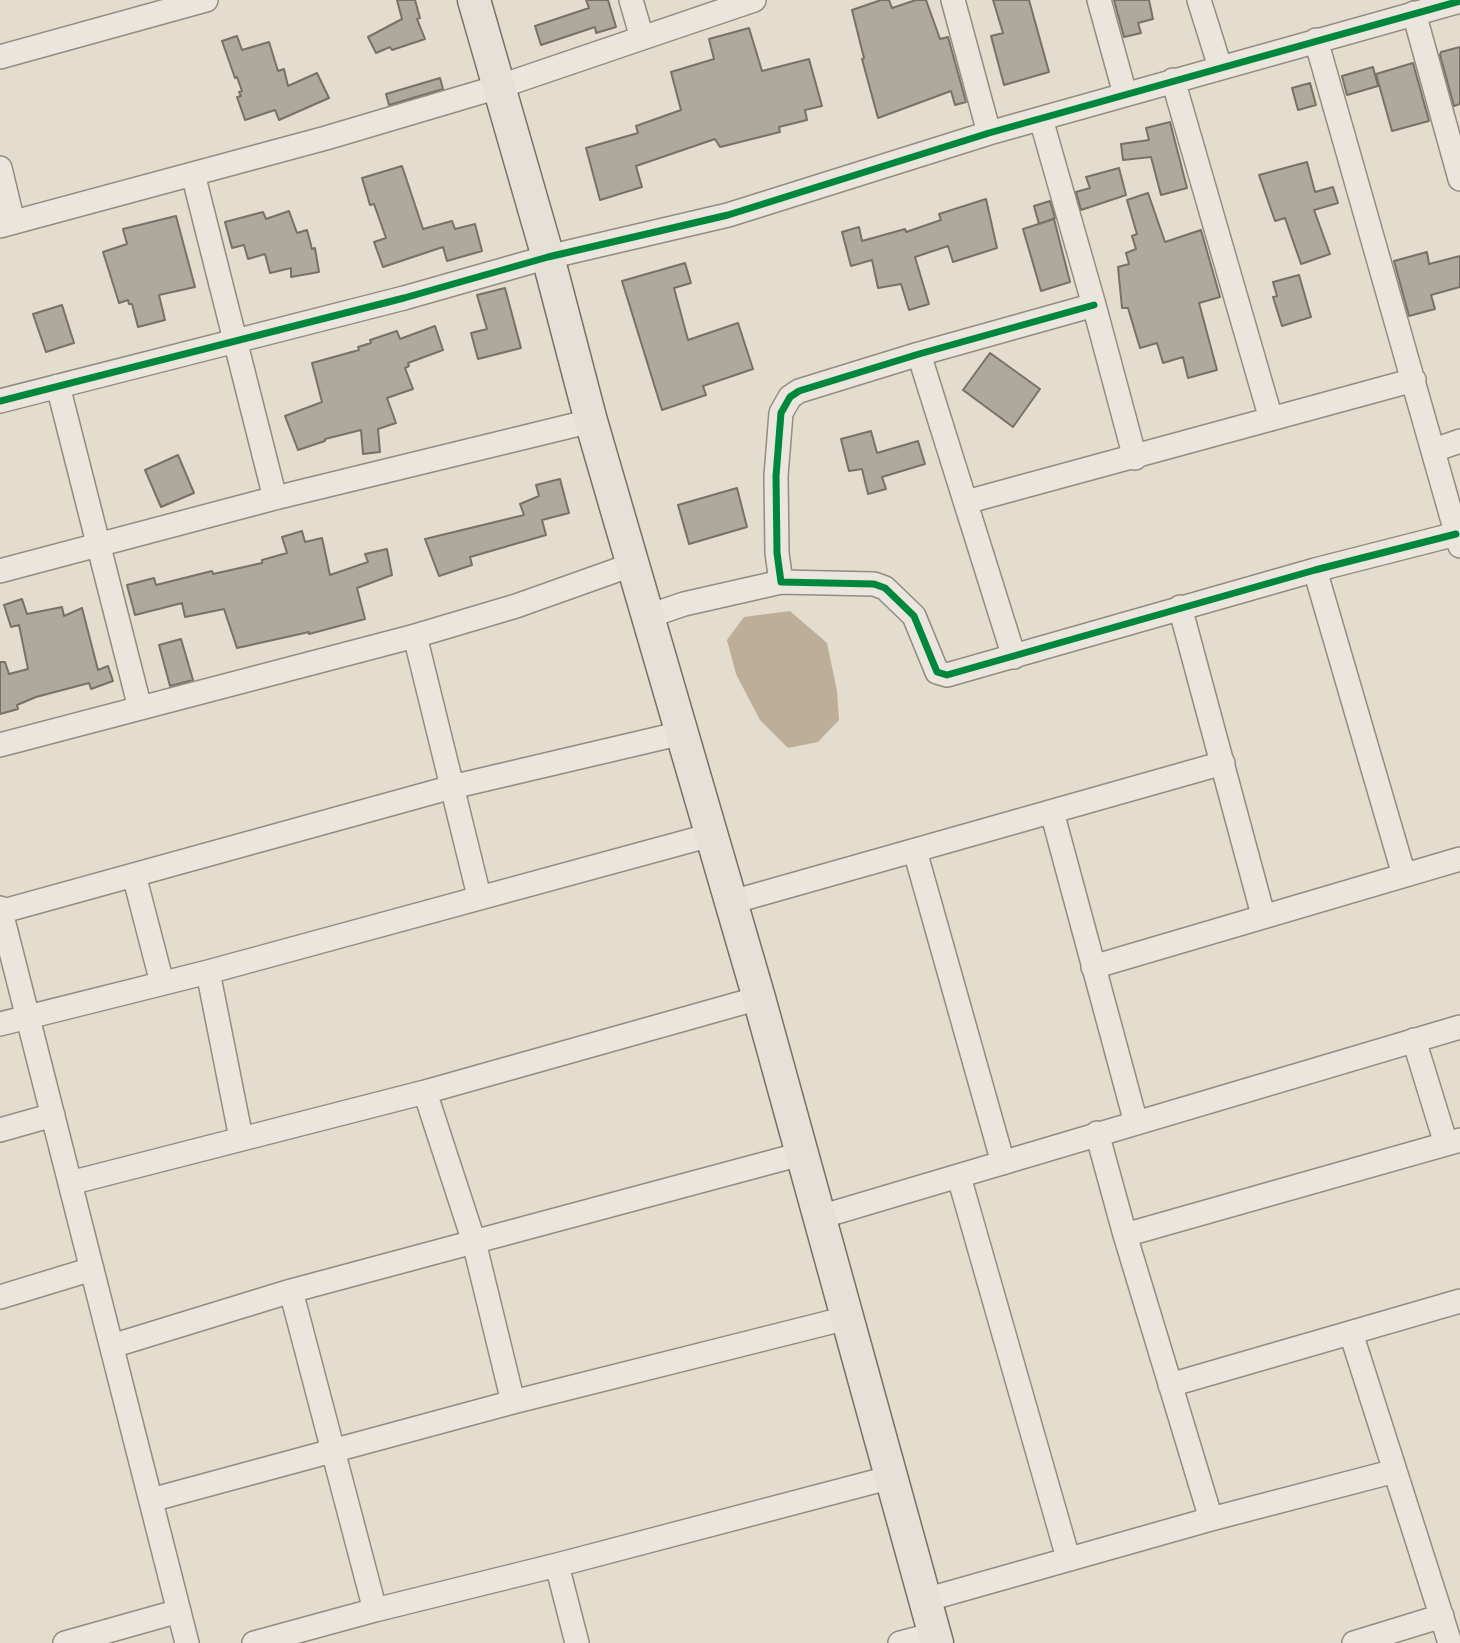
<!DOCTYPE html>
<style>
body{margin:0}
canvas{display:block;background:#e4dccc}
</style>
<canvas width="1460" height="1643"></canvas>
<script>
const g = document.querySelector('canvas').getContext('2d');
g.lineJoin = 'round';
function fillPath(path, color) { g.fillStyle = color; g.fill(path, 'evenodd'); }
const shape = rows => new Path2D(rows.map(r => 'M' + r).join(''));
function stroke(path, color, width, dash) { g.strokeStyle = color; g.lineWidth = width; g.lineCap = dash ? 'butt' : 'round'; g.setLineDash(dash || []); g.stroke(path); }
fillPath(shape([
 [790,611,827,643,837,691,839,720,818,742,788,748,760,720,736,674,727,640,744,617]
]), '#bcae99');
const building = shape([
 [397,0,415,0,420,18,417,19,425,39,392,50,390,47,376,53,368,37,402,19,397,0],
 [586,0,608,0,616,27,596,33,595,27,541,45,535,26,589,8,586,0],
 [881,0,889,0,892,8,916,0,926,0,940,39,948,37,966,102,955,105,951,91,878,118,862,59,864,58,852,10,881,0],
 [993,0,1029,0,1049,72,1004,85,991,36,1003,33,993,0],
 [1114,0,1149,0,1153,19,1138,23,1141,33,1124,37,1114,0],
 [749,28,762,71,809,59,822,106,805,110,807,120,779,127,780,132,720,147,715,139,636,166,642,187,600,200,586,148,638,133,636,126,681,110,671,72,714,59,709,39,749,28],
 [237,36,242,50,269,42,278,71,284,69,288,86,317,73,329,98,279,120,275,110,245,120,237,97,241,96,239,92,242,91,237,77,235,78,222,41,237,36],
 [1460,47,1460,104,1454,106,1440,55,1441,52,1460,47],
 [1413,63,1429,121,1392,131,1376,74,1413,63],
 [1373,67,1378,86,1347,95,1342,76,1373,67],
 [440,78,443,89,389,105,386,94,440,78],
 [1310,83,1316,105,1298,110,1292,88,1310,83],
 [1170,122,1187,188,1161,195,1151,157,1123,160,1121,144,1149,140,1146,128,1170,122],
 [1307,162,1315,192,1333,187,1338,203,1314,210,1330,254,1301,264,1285,218,1275,221,1259,175,1307,162],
 [402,166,423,229,452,221,455,229,475,224,482,251,447,261,443,247,383,267,374,242,386,238,374,204,370,205,362,178,402,166],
 [1119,168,1126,195,1081,210,1076,192,1090,188,1086,177,1119,168],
 [1148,193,1165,242,1201,230,1220,297,1199,303,1217,370,1188,378,1183,357,1163,363,1157,343,1140,348,1128,308,1122,308,1118,267,1129,264,1126,253,1136,249,1132,236,1137,234,1127,200,1148,193],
 [986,199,997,248,953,262,948,246,915,257,929,304,909,310,901,284,878,288,872,260,851,266,842,232,859,227,862,241,905,229,906,232,941,220,939,214,986,199],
 [1050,201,1055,218,1039,224,1034,206,1050,201],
 [289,211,297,233,307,230,312,249,315,248,319,272,291,277,291,268,270,273,265,254,248,259,244,245,232,248,225,222,263,212,266,219,289,211],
 [176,216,195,287,159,295,165,320,138,327,132,304,129,304,128,300,119,303,103,252,127,244,123,229,176,216],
 [1054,219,1070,282,1041,291,1023,229,1054,219],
 [1427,252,1429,264,1460,256,1460,287,1431,295,1435,309,1409,316,1394,261,1427,252],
 [685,263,691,283,674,288,688,340,738,323,753,369,703,386,706,395,662,410,622,281,685,263],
 [1299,275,1311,317,1282,326,1273,297,1277,296,1273,282,1299,275],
 [505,288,521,348,478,359,471,333,487,329,477,295,505,288],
 [62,305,74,343,46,352,33,314,62,305],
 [435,326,443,350,408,363,409,366,405,368,413,389,387,398,396,423,378,429,380,452,363,454,361,430,325,439,325,441,298,450,285,416,322,402,312,363,359,350,358,347,371,343,370,340,397,331,400,339,435,326],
 [990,353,1040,389,1013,427,963,390,990,353],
 [871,431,877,453,918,441,925,464,882,477,886,489,868,494,862,469,849,471,841,439,871,431],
 [178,455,194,493,161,507,145,470,178,455],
 [560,479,569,513,542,520,546,535,470,557,472,565,439,576,425,539,524,515,520,504,539,496,536,485,560,479],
 [737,488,747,527,689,544,678,505,737,488],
 [302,531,305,542,322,538,330,575,368,562,365,554,387,549,392,575,357,588,365,619,309,634,309,632,237,648,224,609,185,617,182,603,135,615,127,585,154,578,156,585,212,571,213,574,262,563,262,560,287,553,282,537,302,531],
 [22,599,27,614,62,607,64,616,82,608,98,670,108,666,113,681,91,689,89,683,36,697,17,705,18,709,0,714,0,662,5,662,9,674,28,669,19,625,11,627,4,605,22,599],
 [181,639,193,680,170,686,159,645,181,639]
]);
fillPath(building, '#afa89d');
stroke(building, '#787167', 2);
const minor = shape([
 [631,0,642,38],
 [953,0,989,133],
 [1099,0,1125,94],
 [1199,0,1220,67],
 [1414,13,1460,179],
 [1316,40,1460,546],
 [0,57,206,0],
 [1173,80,1271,419],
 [1041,119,1094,305,1135,458],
 [0,168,13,222],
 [193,174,275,498],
 [0,226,326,138,498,87,754,0],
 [1094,305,919,354,799,391,790,397,781,413,776,476,777,553,781,582,874,584,885,588,914,616,937,672,947,675,1315,570,1456,534],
 [919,354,1014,657],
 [58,386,140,708],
 [0,401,404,298,548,257,728,215,989,133,1460,1],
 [1434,450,1460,441],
 [966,502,1414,380],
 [1315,570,1404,875],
 [0,571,275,498,591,421],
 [1180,607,1263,915],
 [649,616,684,604,781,582],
 [415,636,479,896],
 [0,745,415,636,516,606,634,564],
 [1052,812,1136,1123],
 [915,851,1003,1163],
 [134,875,162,983],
 [732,902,1223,763],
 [0,908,187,1643],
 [0,912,452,787,682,733],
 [1093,967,1460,859],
 [208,972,241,1138],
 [0,1024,208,972,711,835],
 [1414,1040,1446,1144],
 [425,1092,474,1242,513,1402],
 [0,1130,53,1115],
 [1097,1133,1125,1235,1211,1519],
 [959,1177,1068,1558],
 [70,1183,425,1092,759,998],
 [820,1217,1460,1027],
 [1125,1235,1460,1140],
 [291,1291,375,1610],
 [0,1297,92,1269],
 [1351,1333,1450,1643],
 [112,1346,291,1291,801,1154],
 [1170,1385,1460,1301],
 [151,1500,513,1402,847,1318],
 [557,1565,577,1643],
 [925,1600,1211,1519,1395,1471],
 [65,1643,179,1611],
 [254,1643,375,1610,557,1565,892,1477],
 [900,1643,934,1634],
 [1354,1643,1442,1616]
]);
const highway = shape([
 [474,0,548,257,591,421,759,998,937,1643]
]);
stroke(minor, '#928c81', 26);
stroke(highway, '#787167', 35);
stroke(minor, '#eae5dd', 23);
stroke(highway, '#e6e1d8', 32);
stroke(shape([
 [1094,305,919,354,799,391,790,397,781,413,776,476,777,553,781,582,874,584,885,588,914,616,937,672,947,675,1315,570,1456,534],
 [0,401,404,298,548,257,728,215,989,133,1460,1]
]), '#00873e', 7);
</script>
